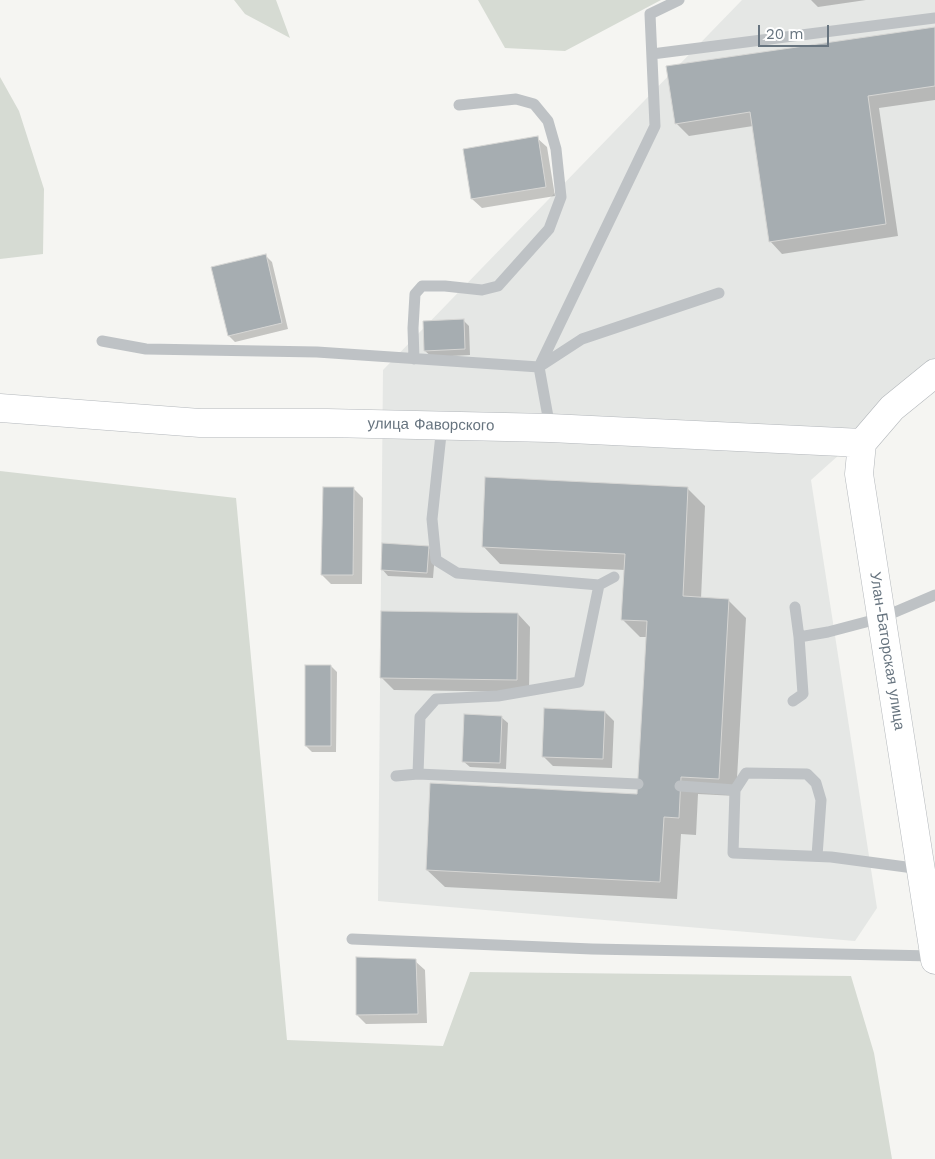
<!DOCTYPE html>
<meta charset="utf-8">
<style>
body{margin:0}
#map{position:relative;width:935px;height:1159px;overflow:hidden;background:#f5f5f2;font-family:"Work Sans",sans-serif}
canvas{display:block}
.scale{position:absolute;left:758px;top:25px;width:71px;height:22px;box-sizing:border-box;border:2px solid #67747f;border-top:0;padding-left:6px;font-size:15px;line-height:18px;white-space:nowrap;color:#67747f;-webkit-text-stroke:4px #fff;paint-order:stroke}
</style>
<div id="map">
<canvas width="935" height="1159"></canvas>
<div class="scale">20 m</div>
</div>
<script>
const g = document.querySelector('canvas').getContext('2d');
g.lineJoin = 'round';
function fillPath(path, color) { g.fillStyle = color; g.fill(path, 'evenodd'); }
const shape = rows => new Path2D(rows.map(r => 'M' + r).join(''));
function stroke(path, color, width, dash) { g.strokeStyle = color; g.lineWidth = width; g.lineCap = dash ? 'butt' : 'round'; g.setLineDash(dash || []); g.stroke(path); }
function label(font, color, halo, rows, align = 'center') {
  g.font = font + ' "Work Sans",sans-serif'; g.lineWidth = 5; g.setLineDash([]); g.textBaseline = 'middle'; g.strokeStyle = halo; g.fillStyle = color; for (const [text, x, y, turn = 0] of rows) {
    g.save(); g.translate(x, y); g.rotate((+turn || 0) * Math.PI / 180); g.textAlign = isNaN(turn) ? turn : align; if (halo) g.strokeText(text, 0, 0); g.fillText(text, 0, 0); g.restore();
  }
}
fillPath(shape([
 [742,0,935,0,935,369,811,480,877,908,855,941,378,901,383,370]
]), '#e5e7e5');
fillPath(shape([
 [234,0,276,0,290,38,245,14],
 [478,0,661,0,565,51,505,48],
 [0,77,19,111,44,189,43,254,0,259],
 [0,471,236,498,287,1040,443,1046,470,972,851,976,874,1053,892,1159,0,1159]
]), '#d6dbd3');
fillPath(shape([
 [811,0,866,0,818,7],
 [935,28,935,100,879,108,898,236,782,254,770,241,753,126,689,136,676,123],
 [537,138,547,147,555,196,482,208,472,199],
 [266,256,272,262,288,329,235,342,229,336],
 [463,320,469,326,470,355,432,357,425,351],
 [354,489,363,498,362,584,331,584,322,575],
 [688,489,705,506,701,599,728,600,746,618,736,796,698,794,696,835,681,834,677,899,445,887,427,870,639,796,647,637,640,637,622,619,625,570,500,564,483,546],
 [429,548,435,554,433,578,388,576,382,569],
 [518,614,530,627,529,692,394,690,382,678],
 [331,666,337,672,336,752,312,752,306,746],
 [605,712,614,721,612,768,553,766,544,757],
 [501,717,508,723,506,769,470,767,463,761],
 [415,961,425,970,427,1023,366,1024,357,1015]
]), '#0003');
const building = shape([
 [935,27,935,86,868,96,886,224,769,242,750,112,675,124,666,66,935,27],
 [538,136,546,187,471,199,463,149,538,136],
 [266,254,282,323,228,336,211,267,266,254],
 [464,319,465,349,424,351,423,321,464,319],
 [485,477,688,487,683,596,729,599,719,779,681,777,679,818,664,817,660,882,426,870,430,783,637,794,647,621,621,620,625,554,482,547,485,477],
 [323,487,354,487,353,575,321,575,323,487],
 [382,543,429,546,427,573,381,570,382,543],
 [381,611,518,613,517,680,380,678,381,611],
 [305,665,331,665,331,746,305,746,305,665],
 [544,708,605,711,603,759,542,757,544,708],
 [464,714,502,716,500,763,462,762,464,714],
 [356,957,416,959,418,1014,356,1015,356,957]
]);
fillPath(building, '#a6adb1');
stroke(building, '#d6d6d4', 1);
const secondary = shape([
 [935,373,892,408,862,443,859,474,935,960],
 [0,408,200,423,327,423,550,428,862,443]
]);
stroke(secondary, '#b3b7bb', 29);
stroke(shape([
 [652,54,935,18],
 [102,341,146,349,317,352,539,367,582,339,719,293],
 [414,359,413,328,415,294,422,286,445,286,482,290,498,286,549,229,561,197,556,149,548,121,534,104,516,99,459,105],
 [442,425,432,519,436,560,457,573,599,585,614,577],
 [550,428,539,367,655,126,650,14,679,0],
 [795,607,799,637],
 [793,701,803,694,799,637,828,632,881,618,935,595],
 [418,774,420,717,436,699,498,696,579,682,599,585],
 [396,776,418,774,638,784],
 [680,786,735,790,733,853,831,857,921,869],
 [735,790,746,773,807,774,816,783,821,800,817,856],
 [352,939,592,949,934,956]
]), '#bec2c5', 11);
stroke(secondary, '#fff', 28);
label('15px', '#67747f', '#fff', [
 ["улица Фаворского",431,425,1],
 ["Улан-Баторская улица",887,651,81]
]);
</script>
